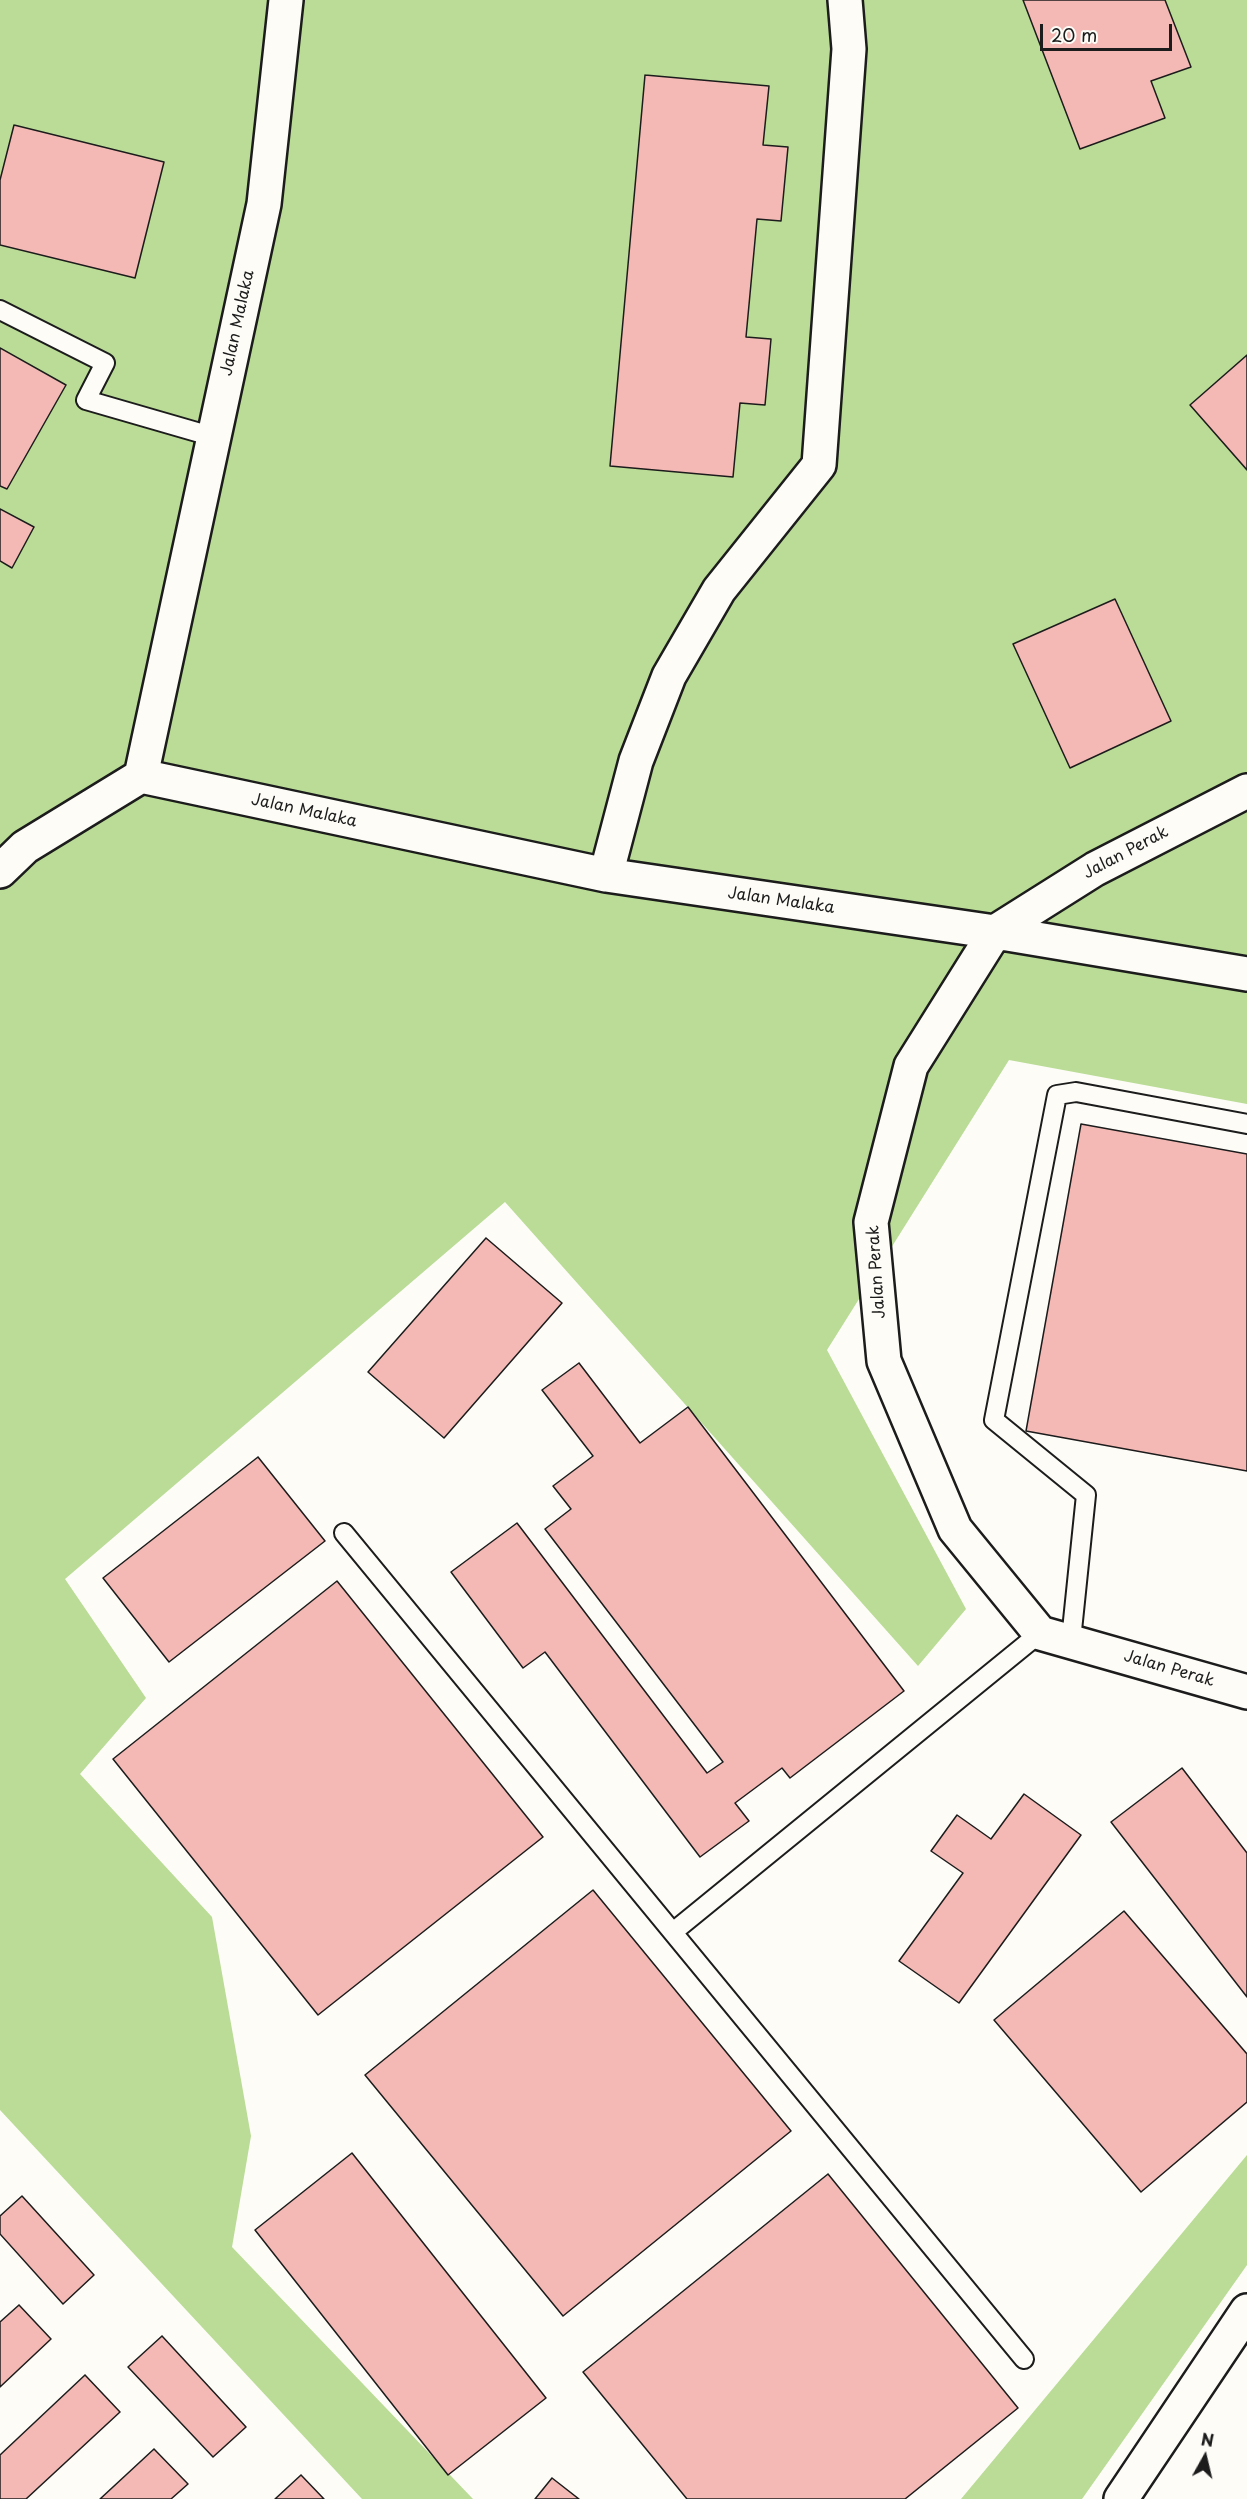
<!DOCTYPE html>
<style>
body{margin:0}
#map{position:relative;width:1247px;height:2499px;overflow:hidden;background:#fdfcf7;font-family:"Playpen Sans",sans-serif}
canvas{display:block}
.north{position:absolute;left:1175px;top:2427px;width:60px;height:60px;-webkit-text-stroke:4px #fdfcf7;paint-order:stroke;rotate:8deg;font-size:16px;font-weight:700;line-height:24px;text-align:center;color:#1c1c1c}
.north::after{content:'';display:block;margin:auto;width:21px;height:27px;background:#1c1c1c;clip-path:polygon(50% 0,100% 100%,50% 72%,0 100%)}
.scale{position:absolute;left:1040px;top:24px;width:132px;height:27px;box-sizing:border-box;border:3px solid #1c1c1c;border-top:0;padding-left:8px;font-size:18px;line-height:21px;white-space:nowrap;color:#1c1c1c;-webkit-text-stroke:4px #fdfcf7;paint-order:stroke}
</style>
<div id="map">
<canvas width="1247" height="2499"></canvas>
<div class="north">N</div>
<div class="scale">20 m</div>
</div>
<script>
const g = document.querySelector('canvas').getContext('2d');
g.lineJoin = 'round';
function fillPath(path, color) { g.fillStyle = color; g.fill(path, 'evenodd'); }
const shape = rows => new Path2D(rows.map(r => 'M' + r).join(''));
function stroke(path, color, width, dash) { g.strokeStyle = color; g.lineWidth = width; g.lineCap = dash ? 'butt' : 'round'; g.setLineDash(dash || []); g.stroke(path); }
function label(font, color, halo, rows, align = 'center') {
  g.font = font + ' "Playpen Sans",sans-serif'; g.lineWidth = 4.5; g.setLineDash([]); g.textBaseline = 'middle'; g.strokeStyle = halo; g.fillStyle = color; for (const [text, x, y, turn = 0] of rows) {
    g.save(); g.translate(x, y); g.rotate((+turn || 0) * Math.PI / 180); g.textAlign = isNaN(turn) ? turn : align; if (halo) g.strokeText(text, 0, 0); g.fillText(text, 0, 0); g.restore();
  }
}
fillPath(shape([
 [0,0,1247,0,1247,1104,1009,1060,827,1350,966,1609,918,1666,505,1202,65,1579,146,1698,80,1774,212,1917,251,2136,232,2247,473,2499,362,2499,0,2110],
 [1247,2155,1247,2265,1082,2499,961,2499]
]), '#badc96');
const building = shape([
 [1023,0,1165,0,1191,67,1151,81,1165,118,1080,149,1023,0],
 [645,75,769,86,763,145,788,147,781,221,757,219,746,337,771,339,765,405,740,403,733,477,610,466,645,75],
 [14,125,164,162,135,278,0,245,0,180,14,125],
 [0,348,66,385,7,489,0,486,0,348],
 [1247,355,1247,470,1190,405,1247,355],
 [0,509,34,527,12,568,0,561,0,509],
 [1115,599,1171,721,1070,768,1013,644,1115,599],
 [1081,1124,1247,1154,1247,1471,1026,1431,1081,1124],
 [486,1238,562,1303,444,1438,368,1372,486,1238],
 [579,1363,640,1443,688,1407,904,1691,790,1778,782,1768,735,1803,749,1821,700,1857,545,1652,523,1668,451,1572,517,1523,707,1773,723,1762,545,1529,571,1509,553,1486,593,1456,542,1390,579,1363],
 [258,1457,325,1541,169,1662,103,1578,258,1457],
 [337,1581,543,1837,318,2015,113,1759,337,1581],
 [1182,1768,1247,1853,1247,1997,1111,1822,1182,1768],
 [1024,1794,1081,1835,959,2003,899,1961,963,1873,931,1851,957,1815,991,1839,1024,1794],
 [593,1890,791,2131,563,2316,365,2075,593,1890],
 [1124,1911,1247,2054,1247,2102,1141,2192,994,2020,1124,1911],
 [352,2153,546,2398,448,2475,255,2230,352,2153],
 [828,2174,1018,2408,905,2499,687,2499,583,2372,828,2174],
 [22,2196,94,2275,63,2304,0,2234,0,2216,22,2196],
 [19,2305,51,2339,0,2387,0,2322,19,2305],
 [162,2336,246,2427,213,2457,128,2367,162,2336],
 [85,2375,120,2412,26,2499,0,2499,0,2455,85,2375],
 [154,2449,188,2484,171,2499,100,2499,154,2449],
 [301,2475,324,2499,275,2499,301,2475],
 [552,2478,579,2499,535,2499,552,2478]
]);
fillPath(building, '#f5b9b5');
stroke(building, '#1c1c1c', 1.5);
const service = shape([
 [0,310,105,363,86,400,214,437],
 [344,1533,1024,2359],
 [1071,1640,1086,1495,994,1420,1057,1095,1076,1092,1247,1124],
 [673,1932,1040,1633]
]);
const minor = shape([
 [286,0,264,204,141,776,606,875,995,932,1247,974],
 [1247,791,1095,869,995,932,911,1066,871,1222,884,1361,955,1529,1040,1633,1247,1692],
 [0,871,25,847,141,776],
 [606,875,636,761,669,676,719,590,819,465,849,49,845,0],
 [1121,2499,1247,2311]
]);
stroke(service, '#1c1c1c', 22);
stroke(minor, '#1c1c1c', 38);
stroke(service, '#fdfcf7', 18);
stroke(minor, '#fdfcf7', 33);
label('16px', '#1c1c1c', '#fdfcf7', [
 ["Jalan Malaka",238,323,-78],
 ["Jalan Malaka",304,811,12],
 ["Jalan Perak",1126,853,-28],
 ["Jalan Malaka",781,901,8],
 ["Jalan Perak",877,1272,-94],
 ["Jalan Perak",1169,1669,16]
]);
</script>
